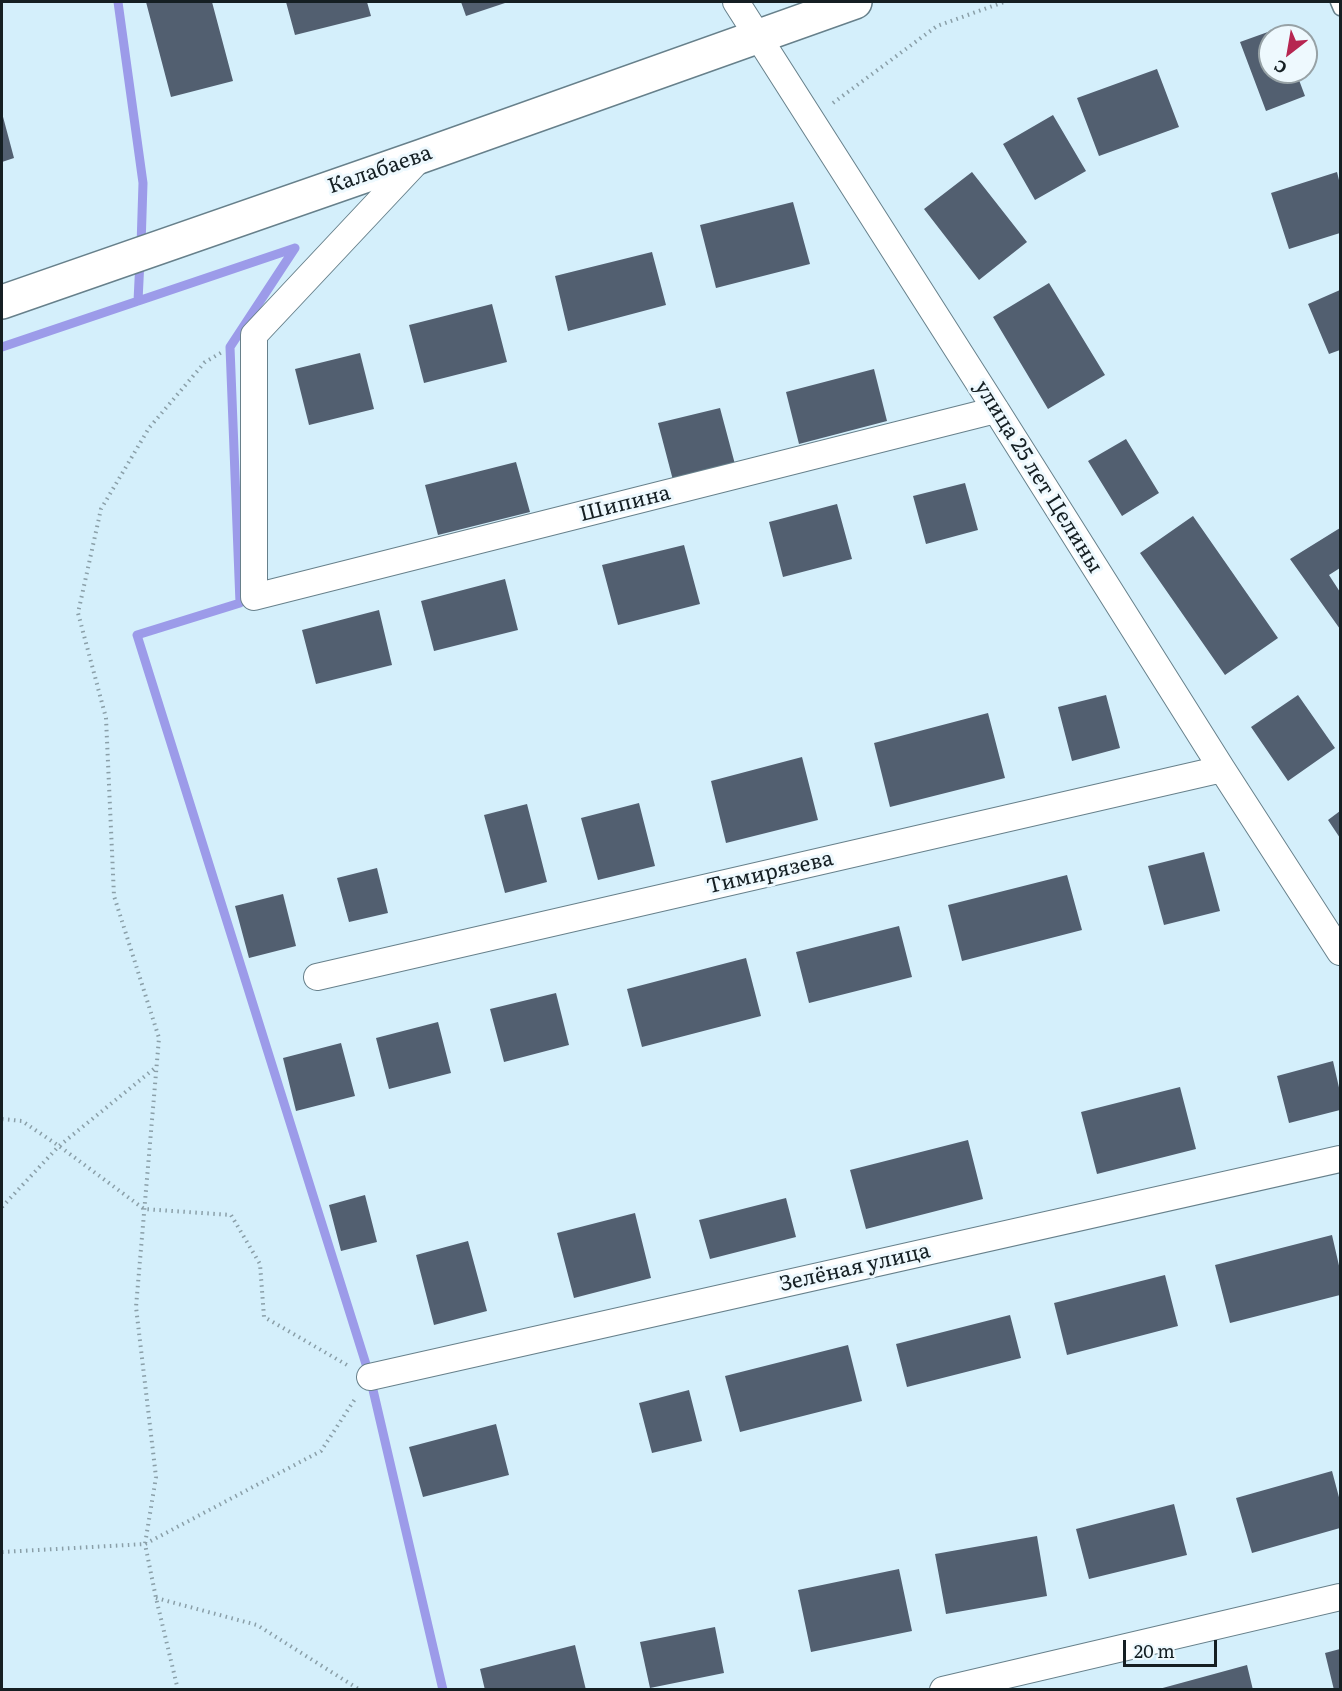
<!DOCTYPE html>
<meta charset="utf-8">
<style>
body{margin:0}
#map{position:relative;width:1342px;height:1691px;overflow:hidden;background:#d4effb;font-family:Literata,serif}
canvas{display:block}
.frame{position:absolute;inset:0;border:3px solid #151f23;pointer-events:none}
.north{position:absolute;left:1258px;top:24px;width:60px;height:60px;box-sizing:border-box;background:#eef9fe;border:2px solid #97a2a6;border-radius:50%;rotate:211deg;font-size:16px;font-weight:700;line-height:24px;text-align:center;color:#151f23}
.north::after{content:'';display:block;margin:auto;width:21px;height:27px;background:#b62651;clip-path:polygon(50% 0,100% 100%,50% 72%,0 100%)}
.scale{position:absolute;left:1123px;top:1640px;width:94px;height:27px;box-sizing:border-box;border:3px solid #151f23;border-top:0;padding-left:8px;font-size:18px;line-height:21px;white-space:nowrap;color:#151f23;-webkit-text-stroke:4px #eef9fe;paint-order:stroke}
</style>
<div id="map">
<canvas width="1342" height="1691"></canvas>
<div class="frame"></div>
<div class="north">С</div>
<div class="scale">20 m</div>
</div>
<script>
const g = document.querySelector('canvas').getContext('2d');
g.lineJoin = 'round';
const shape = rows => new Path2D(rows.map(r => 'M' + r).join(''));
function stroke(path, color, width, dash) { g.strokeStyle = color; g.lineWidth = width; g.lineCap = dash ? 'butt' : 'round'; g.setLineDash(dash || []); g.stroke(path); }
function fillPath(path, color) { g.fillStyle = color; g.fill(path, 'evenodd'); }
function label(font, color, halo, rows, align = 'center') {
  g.font = font + ' Literata,serif'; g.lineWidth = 6; g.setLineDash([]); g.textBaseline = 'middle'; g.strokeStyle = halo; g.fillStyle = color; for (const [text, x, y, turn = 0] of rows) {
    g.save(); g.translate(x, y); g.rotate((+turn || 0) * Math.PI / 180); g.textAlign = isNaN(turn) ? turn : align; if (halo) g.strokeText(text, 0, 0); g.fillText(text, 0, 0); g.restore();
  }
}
stroke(shape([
 [118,2,143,183,141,246],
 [295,248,230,347,240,603,137,635,370,1377,443,1690],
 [138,301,140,260],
 [2,347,295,248]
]), '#9c9be9', 9);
fillPath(shape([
 [146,2,212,2,233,81,171,97],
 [286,2,367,2,371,16,295,35],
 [461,2,508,2,466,16],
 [1279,28,1282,36,1270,36,1270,72,1296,72,1305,96,1266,111,1240,42],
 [1157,69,1179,127,1099,156,1077,98],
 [2,113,14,158,2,162],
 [1053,115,1086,171,1035,200,1003,144],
 [972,172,1027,242,979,280,924,209],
 [1337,172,1340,184,1340,233,1289,249,1271,193],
 [793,202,810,264,716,288,700,225],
 [652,252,666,305,568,331,555,276],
 [1049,283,1105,375,1048,409,993,317],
 [1340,290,1340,350,1329,354,1308,304],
 [492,304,507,362,424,383,409,325],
 [360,353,374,409,309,425,295,369],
 [874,369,887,421,799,444,786,392],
 [720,408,736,468,674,484,658,423],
 [1126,439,1159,493,1122,516,1088,461],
 [516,462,530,512,438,535,425,485],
 [965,483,978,530,926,544,913,496],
 [837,504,852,559,783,577,769,522],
 [1193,516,1278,638,1225,675,1140,553],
 [1340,528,1340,568,1329,575,1340,592,1340,629,1290,559],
 [684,545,700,604,618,625,602,565],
 [505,579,518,630,434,651,421,601],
 [379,610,392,665,316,684,302,630],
 [1106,695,1120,748,1072,761,1058,707],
 [1298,695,1335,748,1288,781,1251,727],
 [988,713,1005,778,890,807,874,743],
 [802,757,818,820,726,843,711,781],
 [639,803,655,866,598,880,581,818],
 [527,804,547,882,505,893,484,815],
 [1340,811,1340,838,1328,820],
 [1204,852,1220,911,1164,925,1148,866],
 [377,868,388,913,349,922,337,878],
 [1067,875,1082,930,962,961,948,905],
 [283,894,296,946,249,958,235,906],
 [899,926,912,977,809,1003,796,952],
 [746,958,761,1016,642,1047,627,989],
 [556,993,569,1045,504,1062,490,1009],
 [438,1022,451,1073,389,1089,376,1038],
 [341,1043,355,1096,296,1111,283,1058],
 [1333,1061,1340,1092,1340,1110,1289,1123,1277,1076],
 [1180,1087,1196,1149,1097,1174,1081,1112],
 [968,1140,983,1199,866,1229,850,1170],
 [365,1195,377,1242,341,1251,329,1205],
 [786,1198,796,1237,710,1259,699,1220],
 [635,1213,651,1278,574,1298,557,1233],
 [1332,1235,1340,1270,1340,1295,1230,1323,1215,1265],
 [468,1241,487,1311,434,1325,416,1255],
 [1165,1275,1178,1326,1067,1355,1054,1303],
 [1010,1315,1021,1358,907,1387,896,1344],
 [848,1345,862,1401,740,1432,725,1376],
 [689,1390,702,1441,652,1453,639,1403],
 [496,1424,509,1475,423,1497,409,1447],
 [1332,1471,1340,1501,1340,1528,1252,1553,1236,1498],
 [1174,1504,1187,1555,1089,1579,1076,1529],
 [1037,1536,1047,1596,946,1614,935,1554],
 [899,1569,912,1631,811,1652,798,1590],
 [715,1627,724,1673,650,1688,640,1642],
 [575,1645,586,1690,485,1690,480,1669],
 [1340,1649,1340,1690,1334,1690,1325,1653],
 [1247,1665,1253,1690,1159,1690,1159,1689]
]), '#525f70');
const lane = shape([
 [1337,2,1340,9]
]);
const street = shape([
 [736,2,996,410,1222,769,1340,952],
 [421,157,254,335,254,597,996,410],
 [317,977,1222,769],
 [370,1377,1340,1159],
 [943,1690,1340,1597]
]);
const secondary = shape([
 [2,302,422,156,855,2]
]);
stroke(lane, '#67808b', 15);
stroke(street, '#67808b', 28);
stroke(secondary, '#67808b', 36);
stroke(shape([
 [833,103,937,26,1004,2],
 [2,1119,22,1121,59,1146,144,1209,231,1215,260,1264,264,1317,347,1365],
 [2,1207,59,1146,155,1068],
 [2,1552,145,1544,156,1477,136,1307,159,1038,114,896,106,718,78,613,101,509,149,428,205,362,224,351],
 [156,1598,257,1625,360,1690],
 [178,1690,156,1598,145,1544,321,1451,355,1399]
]), '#8a9fa8', 4, [1.5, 4.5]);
stroke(lane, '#fff', 12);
stroke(street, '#fff', 26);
stroke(secondary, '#fff', 33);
label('21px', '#151f23', '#eef9fe', [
 ["Калабаева",380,170,-19],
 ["улица 25 лет Целины",1038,477,58],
 ["Шипина",625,504,-14],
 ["Тимирязева",770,873,-13],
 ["Зелёная улица",855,1268,-13]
]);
</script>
